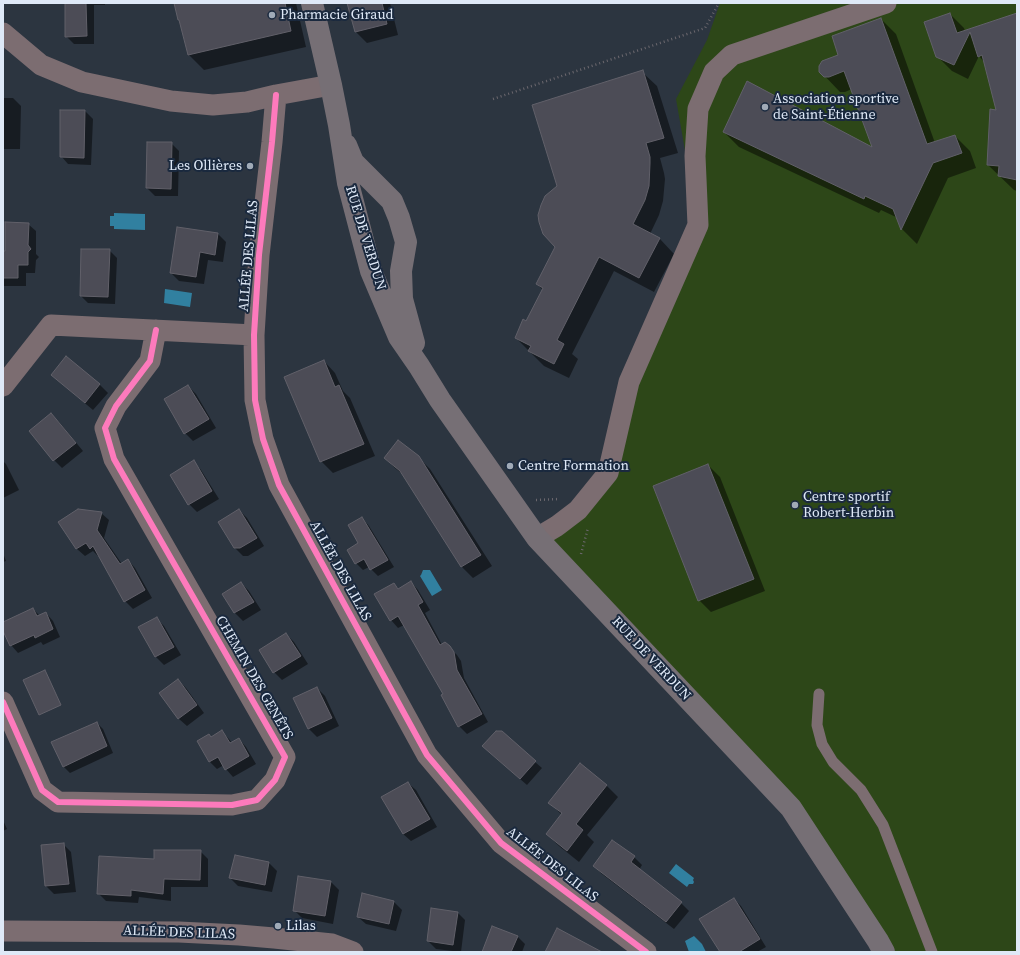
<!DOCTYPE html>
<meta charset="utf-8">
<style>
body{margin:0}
#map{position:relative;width:1020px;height:955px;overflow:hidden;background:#2c3540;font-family:"Source Serif 4",serif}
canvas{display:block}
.frame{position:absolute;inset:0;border:4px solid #dfe9f7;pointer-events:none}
</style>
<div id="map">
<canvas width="1020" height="955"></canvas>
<div class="frame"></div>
</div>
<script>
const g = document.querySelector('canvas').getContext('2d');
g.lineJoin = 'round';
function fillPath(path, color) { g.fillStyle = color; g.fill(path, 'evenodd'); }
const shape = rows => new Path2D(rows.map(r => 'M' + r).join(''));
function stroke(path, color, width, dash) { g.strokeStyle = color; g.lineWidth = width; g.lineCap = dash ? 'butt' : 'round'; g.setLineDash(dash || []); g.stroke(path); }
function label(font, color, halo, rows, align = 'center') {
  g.font = font + ' "Source Serif 4",serif'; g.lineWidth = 4; g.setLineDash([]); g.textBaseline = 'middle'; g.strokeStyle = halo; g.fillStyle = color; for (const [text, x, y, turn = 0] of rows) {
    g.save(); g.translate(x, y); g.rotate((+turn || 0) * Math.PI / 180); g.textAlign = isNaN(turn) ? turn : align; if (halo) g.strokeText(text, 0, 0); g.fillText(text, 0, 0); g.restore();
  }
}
fillPath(shape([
 [720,3,1017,3,1017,952,884,952,791,808,537,538,608,473,629,382,698,225,676,99,707,40]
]), '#2d4718');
fillPath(shape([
 [114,213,145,214,145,230,114,229,114,226,110,226,110,216,114,216],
 [165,289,192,293,190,307,164,303],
 [423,570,430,570,442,590,432,596,420,576,421,575],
 [676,864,694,878,693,880,694,882,693,884,689,884,687,887,669,873],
 [694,936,702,944,706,952,689,952,685,941]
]), '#3180a0');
fillPath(shape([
 [66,3,105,3,105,5,94,5,94,44,74,44,66,36],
 [175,3,296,3,306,47,204,70,188,54],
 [348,3,390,3,398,35,367,43,356,32],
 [950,14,964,28,965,32,1017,14,1017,191,1014,190,988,165,997,111,984,62,979,56,968,79,952,71,937,56],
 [881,19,896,34,935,143,955,136,970,151,976,168,948,178,917,244,902,229,898,218,881,210,879,213,739,147,724,132,873,149,852,89,845,92,840,92,820,71,840,55],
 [642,72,657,86,678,153,660,158,664,173,665,179,663,201,659,215,650,234,660,239,674,254,654,292,614,271,572,354,578,359,569,378,544,366,516,338,527,322,543,290,537,284,556,246,558,186],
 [3,98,13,98,21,106,20,149,3,149],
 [85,111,93,119,91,165,68,164,61,156],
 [171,143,179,151,178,196,155,196,147,188],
 [28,224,36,231,36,254,39,257,36,260,35,273,26,273,26,286,3,286,3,252,6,252],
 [218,234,226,242,223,262,208,260,204,284,179,281,171,273],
 [109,250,117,258,115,304,88,303,81,296],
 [67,358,100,385,108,393,93,410,61,383],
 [324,361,335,373,343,391,350,398,375,456,333,473,321,461],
 [188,386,196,394,216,428,193,441,185,433],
 [51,414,59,422,83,451,62,468,54,460],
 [418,457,430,469,492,566,473,578,462,567,404,475,396,469,385,458],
 [3,461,6,464,19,490,3,498],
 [194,462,201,470,219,499,197,512,189,504],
 [708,465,720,477,765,591,711,612,699,600],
 [239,510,247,518,264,546,248,556,243,556,235,548],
 [101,513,109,520,104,538,122,564,128,560,135,568,152,598,133,609,125,601,99,555,98,556,93,551,85,556,77,549,60,522],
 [362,518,369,526,394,567,378,576,369,567,363,570,356,563,360,544],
 [3,553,6,561,3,562],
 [411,582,418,590,430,610,425,613,442,645,449,647,457,655,461,661,464,678,488,722,467,734,459,726,445,694,404,625,398,628,391,620,394,584,399,589],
 [241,583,249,591,261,610,243,621,235,613,223,594],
 [33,609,40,616,46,613,53,621,60,637,43,645,41,642,18,653,11,645,3,628,3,623],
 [156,618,164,626,181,655,164,665,156,657,139,627],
 [286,634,294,642,308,664,282,680,274,672,260,650],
 [178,680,186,688,204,713,187,726,179,719,160,693],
 [317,688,325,696,339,726,317,737,309,729],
 [97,723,103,729,113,753,70,773,63,766],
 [222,732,229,739,232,743,239,739,246,747,256,764,233,777,226,769,224,765,217,769,210,762],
 [490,753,535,762,542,768,527,785],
 [408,783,416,790,437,827,411,841,403,834],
 [606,785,618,797,587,835,594,842,579,862,559,846,547,834,562,815,550,803],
 [3,820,7,829,3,831],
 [613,841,634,857,642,865,639,870,681,903,689,911,674,929,602,874,594,866],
 [63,844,71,852,76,892,54,894,46,886,42,846],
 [200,851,208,859,208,887,171,887,171,901,139,897,138,903,106,901,98,893,155,860],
 [235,856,269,863,277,871,272,892,238,886,230,878],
 [299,877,331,882,339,890,333,924,302,918,294,910],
 [734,899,741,906,766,947,757,952,721,952],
 [394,902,402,910,396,931,366,924,358,917],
 [457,912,465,920,461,952,436,949,428,941],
 [518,937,525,944,522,952,483,952]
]), '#0007');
const building = shape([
 [65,3,86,3,87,36,65,37,65,3],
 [174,3,285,3,291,31,188,55,179,20,178,20,174,3],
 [347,3,382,3,387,24,355,32,347,3],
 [950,13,957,33,1017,13,1017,180,998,176,999,166,987,165,990,109,996,110,982,55,978,57,970,32,954,65,936,57,924,22,950,13],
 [881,18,927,144,955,135,962,153,933,163,901,230,893,209,865,196,864,199,723,132,747,81,872,147,844,71,829,77,824,77,819,72,819,66,822,61,838,55,832,36,881,18],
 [643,70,664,138,646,143,650,157,650,163,649,186,645,200,633,224,660,238,639,278,599,257,557,340,564,344,554,364,528,351,531,346,515,338,523,319,526,321,543,288,536,284,555,247,543,234,539,222,538,215,541,205,545,196,557,186,532,105,643,70],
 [60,110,85,110,84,158,60,157,60,110],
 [147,142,172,142,171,189,146,188,147,142],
 [5,222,29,223,28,245,31,249,28,252,28,265,18,265,18,278,3,278,3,251,5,251,5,222],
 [177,227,218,233,215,255,200,252,196,277,170,273,177,227],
 [81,249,110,249,108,297,80,296,81,249],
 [66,356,100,384,85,403,51,375,66,356],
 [324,360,335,387,339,385,364,444,320,462,284,377,324,360],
 [188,385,209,419,184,434,164,399,188,385],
 [51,413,76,443,53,461,29,431,51,413],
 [398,440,419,456,481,555,461,567,400,471,384,458,398,440],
 [194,460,212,491,188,505,170,475,194,460],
 [708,464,754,579,698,601,653,486,708,464],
 [78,509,102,512,97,530,120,564,128,559,145,590,124,602,93,546,90,549,86,543,76,549,58,522,78,509],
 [239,509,257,538,240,548,234,548,218,522,239,509],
 [362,517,388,560,370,570,364,559,355,564,347,550,358,543,348,525,362,517],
 [411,581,423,602,418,605,440,645,445,642,450,646,454,652,457,670,482,714,458,727,441,695,443,694,398,616,390,621,374,594,394,583,398,589,411,581],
 [241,582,254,602,234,613,222,594,241,582],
 [33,608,37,616,46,612,53,629,35,638,34,635,10,646,3,631,3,622,33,608],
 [157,617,174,647,155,657,138,627,157,617],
 [286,633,301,656,273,673,259,650,286,633],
 [45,670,61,705,39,715,23,680,45,670],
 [178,679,197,705,178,719,159,693,178,679],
 [317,687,332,718,308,729,293,698,317,687],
 [97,722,107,746,63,767,51,742,97,722],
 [222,730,230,743,239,738,249,756,225,770,218,757,209,762,197,741,209,734,211,737,222,730],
 [496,731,502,731,536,761,520,779,482,746,496,731],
 [580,763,607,785,576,824,583,830,567,851,546,834,562,813,548,803,580,763],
 [408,782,430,819,403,834,381,797,408,782],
 [612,840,635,856,631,862,682,902,666,922,593,866,612,840],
 [64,843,69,884,45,886,41,845,64,843],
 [154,850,201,850,200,880,164,879,163,894,131,890,131,896,97,894,99,856,154,859,154,850],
 [235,855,269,862,265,885,229,878,235,855],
 [298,876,331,881,325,916,293,911,298,876],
 [362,893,394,901,389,924,357,917,362,893],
 [734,898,760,939,739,952,720,952,699,919,734,898],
 [431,908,458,912,453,945,427,941,431,908],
 [492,926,518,936,511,952,482,952,492,926],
 [557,928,602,952,545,952,557,928]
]);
fillPath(building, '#4c4c56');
stroke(building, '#616069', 1);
stroke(shape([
 [493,99,705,28,719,3],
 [536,500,559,499],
 [581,554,588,528]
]), '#6c686e', 2.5, [1, 3]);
stroke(shape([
 [819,694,817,725,822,744,833,762,861,790,883,825,932,952]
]), '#7c6d71', 11);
stroke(shape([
 [3,33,41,65,82,82,171,101,213,105,247,102,276,95,331,85],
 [276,95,272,142,259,255,254,335,255,400,263,439,279,485,427,755,501,843,646,952],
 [3,386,51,325,254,335],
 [537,538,557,526,578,510,608,473,629,382,698,225,695,156,698,109,714,72,732,55,886,3],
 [3,702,42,790,58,802,232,805,257,800,275,780,285,757,114,459,105,428,116,406,150,361,156,330],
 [3,931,179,932,239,935,274,938,332,944,353,952]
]), '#7c6d71', 21);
stroke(shape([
 [312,3,331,85,339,125,348,183,371,271,399,337,419,366,440,400,537,538,791,808,878,941,884,952],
 [346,145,353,162,392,201,399,218,406,242,401,271,402,299,414,343]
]), '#766f75', 22);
stroke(shape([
 [276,95,272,142,259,255,254,335,255,400,263,439,279,485,427,755,501,843,646,952],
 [3,702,42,790,58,802,232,805,257,800,275,780,285,757,114,459,105,428,116,406,150,361,156,330]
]), '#fd7abc', 6);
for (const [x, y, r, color] of [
 [272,15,4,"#a0aab7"],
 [765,107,4,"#a0aab7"],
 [250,166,4,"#a0aab7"],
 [510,466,4,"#a0aab7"],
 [795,505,4,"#a0aab7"],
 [278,926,4,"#a0aab7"]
]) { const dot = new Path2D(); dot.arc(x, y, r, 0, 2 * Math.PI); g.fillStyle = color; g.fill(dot); stroke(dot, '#1a293e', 1.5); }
label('14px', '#dfe9f7', '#1a293e', [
 ["Pharmacie Giraud",280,15],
 ["Association sportive",773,99],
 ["de Saint-Étienne",773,115],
 ["Les Ollières",242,166,"right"],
 ["Centre Formation",518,466],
 ["Centre sportif",803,497],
 ["Robert-Herbin",803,513],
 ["Lilas",286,926]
], 'left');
label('14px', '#dfe9f7', '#1a293e', [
 ["RUE DE VERDUN",365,238,73],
 ["ALLÉE DES LILAS",249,256,-85],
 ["ALLÉE DES LILAS",340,571,61],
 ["RUE DE VERDUN",651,659,47],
 ["CHEMIN DES GENÊTS",254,678,60],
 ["ALLÉE DES LILAS",552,865,38],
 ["ALLÉE DES LILAS",179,933,2]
]);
</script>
